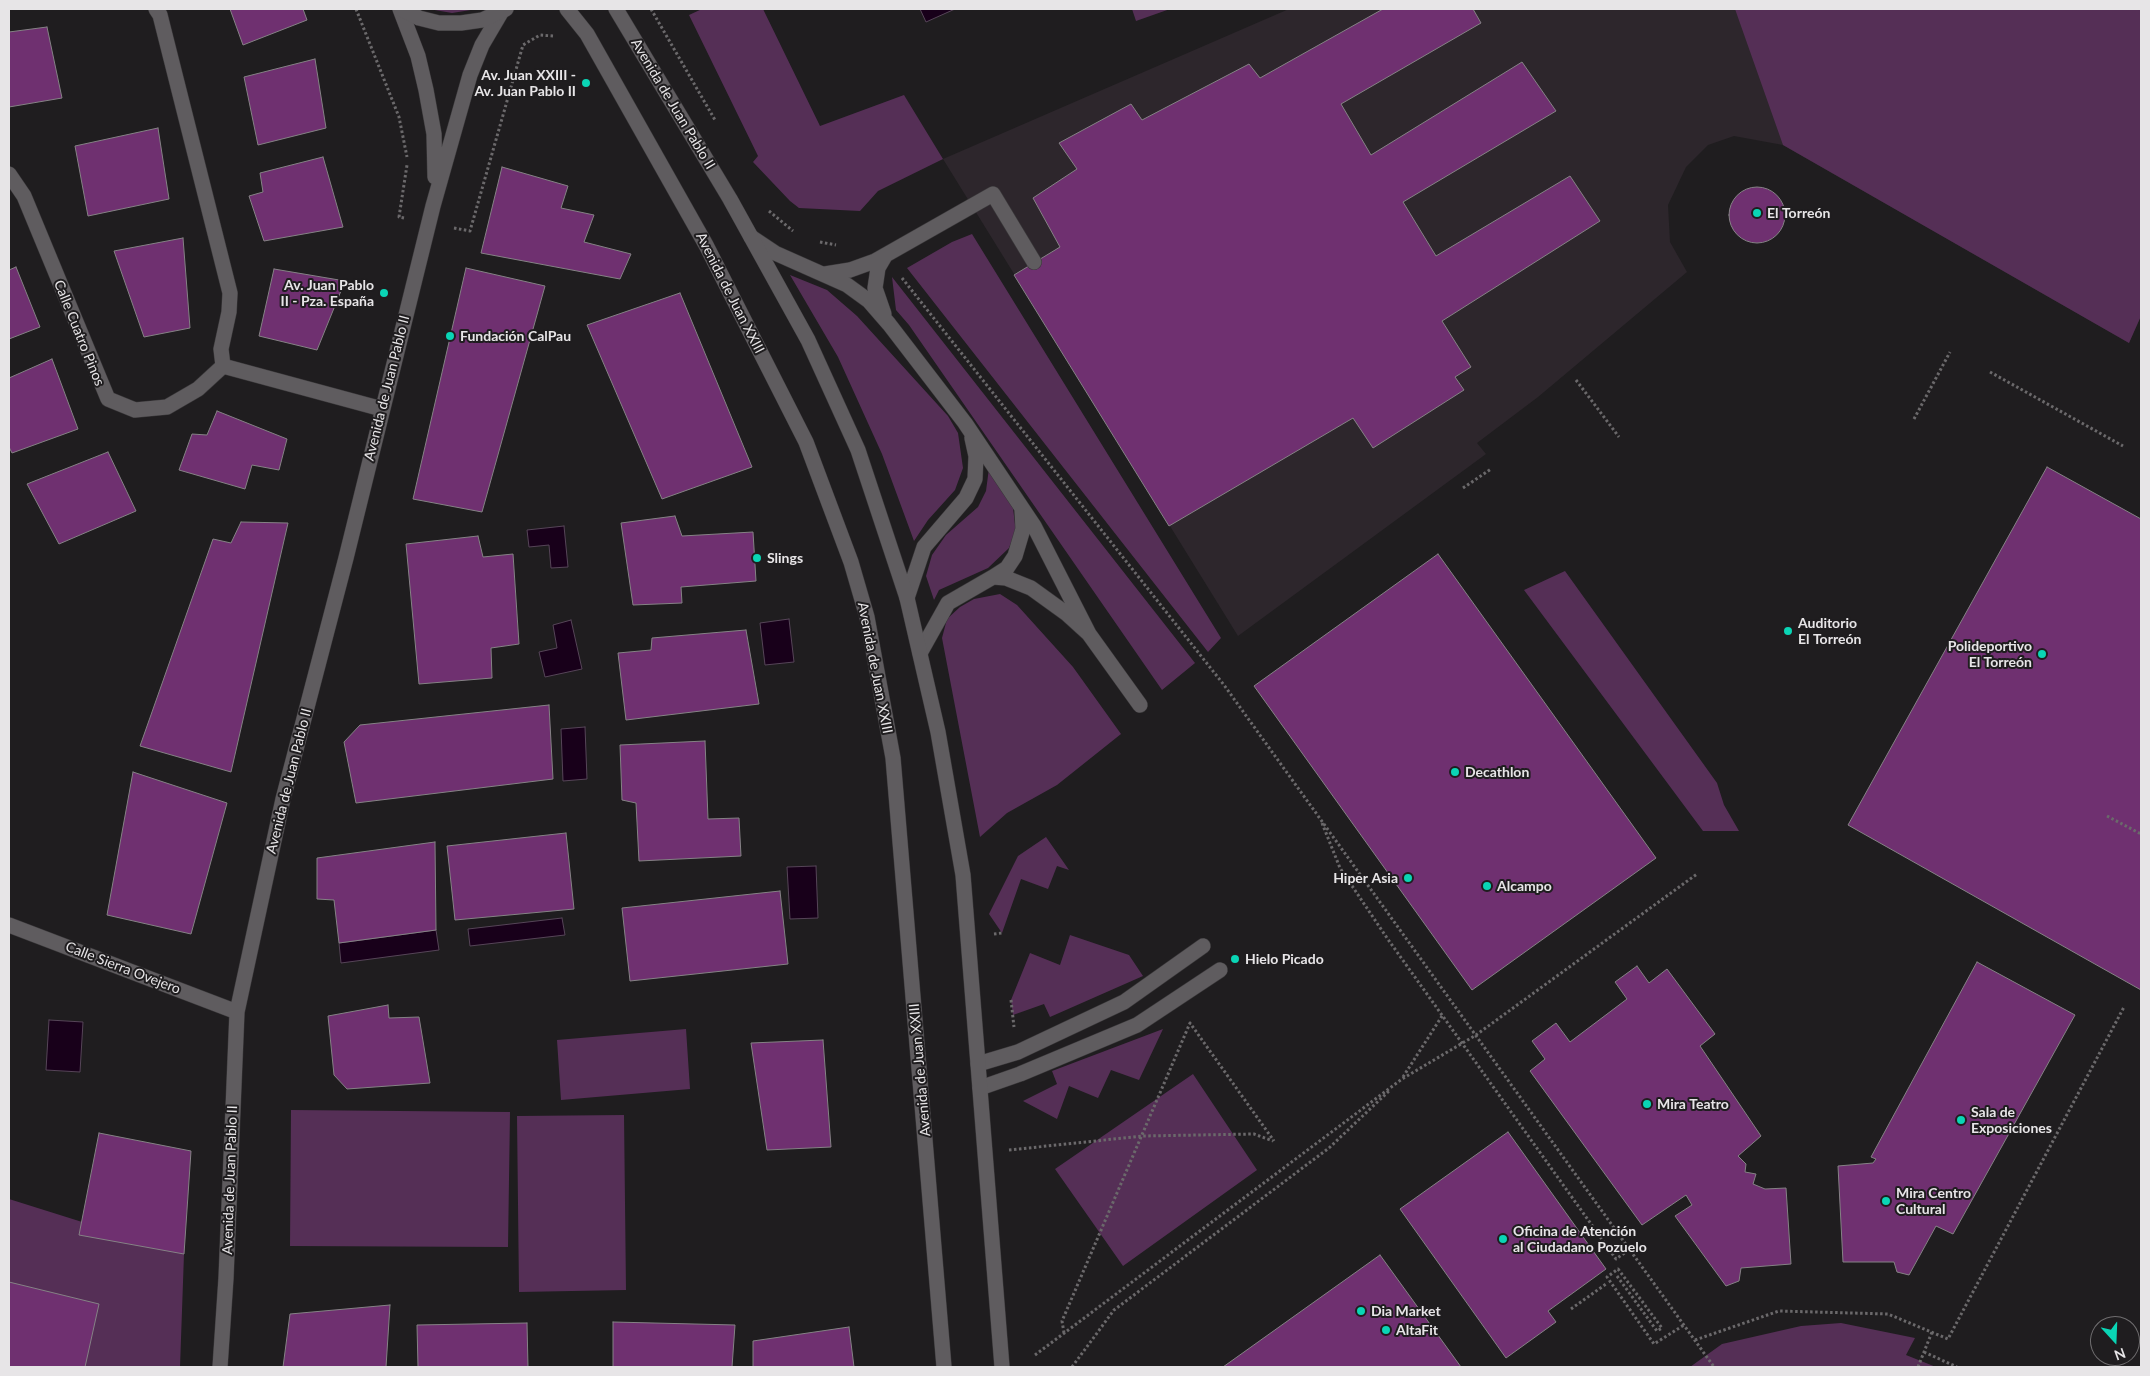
<!DOCTYPE html>
<meta charset="utf-8">
<style>
body{margin:0}
#map{position:relative;width:2150px;height:1376px;overflow:hidden;background:#1f1d1f;font-family:Lato,sans-serif}
canvas{display:block}
.frame{position:absolute;inset:0;border:10px solid #e7e5e7;pointer-events:none}
.north{position:absolute;left:2090px;top:1316px;width:50px;height:50px;box-sizing:border-box;background:#1f1d1f;border:1px solid #6f6d6f;border-radius:50%;rotate:160deg;font-size:14px;font-weight:700;line-height:20px;text-align:center;color:#e7e5e7}
.north::after{content:'';display:block;margin:auto;width:18px;height:22px;background:#0ad5b5;clip-path:polygon(50% 0,100% 100%,50% 72%,0 100%)}
</style>
<div id="map">
<canvas width="2150" height="1376"></canvas>
<div class="frame"></div>
<div class="north">N</div>
</div>
<script>
const g = document.querySelector('canvas').getContext('2d');
g.lineJoin = 'round';
function fillPath(path, color) { g.fillStyle = color; g.fill(path, 'evenodd'); }
const shape = rows => new Path2D(rows.map(r => 'M' + r).join(''));
function stroke(path, color, width, dash) { g.strokeStyle = color; g.lineWidth = width; g.lineCap = dash ? 'butt' : 'round'; g.setLineDash(dash || []); g.stroke(path); }
function label(font, color, halo, rows, align = 'center') {
  g.font = font + ' Lato,sans-serif'; g.lineWidth = 4; g.setLineDash([]); g.textBaseline = 'middle'; g.strokeStyle = halo; g.fillStyle = color; for (const [text, x, y, turn = 0] of rows) {
    g.save(); g.translate(x, y); g.rotate((+turn || 0) * Math.PI / 180); g.textAlign = isNaN(turn) ? turn : align; if (halo) g.strokeText(text, 0, 0); g.fillText(text, 0, 0); g.restore();
  }
}
fillPath(shape([
 [1289,9,2141,9,2141,316,2129,343,1783,145,1734,136,1708,145,1686,167,1668,205,1670,242,1687,272,1538,397,1477,443,1486,454,1238,636,943,159]
]), '#2d262c');
fillPath(shape([
 [429,9,477,9,452,13],
 [702,9,763,9,820,126,904,95,943,159,878,191,860,211,799,208,790,201,753,162,758,156,689,15],
 [1132,9,1170,9,1136,21],
 [1735,9,2141,9,2141,316,2129,343,1783,145],
 [972,234,1221,638,1208,652,907,268,952,242],
 [790,275,827,290,857,316,948,416,958,433,963,468,955,490,928,520,914,541,882,454,838,357],
 [892,277,1195,663,1162,690,909,325,896,310],
 [989,468,1013,508,1016,532,1009,548,988,568,939,590,934,600,926,576,932,555,946,535,978,507,986,491],
 [1565,571,1717,783,1724,805,1739,831,1703,831,1524,590],
 [1000,594,1017,605,1073,667,1121,734,1057,785,1007,813,980,837,942,638,947,619,960,607,974,599],
 [1046,837,1069,870,1057,866,1048,889,1021,879,1002,933,989,914,1018,856],
 [1070,935,1129,955,1143,976,1050,1017,1044,1004,1013,1015,1011,1000,1030,953,1060,965],
 [686,1029,690,1089,561,1100,557,1040],
 [1163,1029,1139,1080,1111,1070,1098,1098,1069,1086,1057,1119,1023,1101,1057,1084,1052,1071],
 [1193,1074,1257,1170,1123,1266,1055,1169],
 [291,1110,510,1112,508,1247,290,1246],
 [624,1115,626,1290,519,1292,517,1116],
 [9,1199,184,1254,180,1367,9,1367],
 [1841,1323,1915,1338,1906,1355,1936,1367,1690,1367,1722,1344,1801,1326]
]), '#552f56');
const water = shape([
 [920,9,955,9,926,22,920,9],
 [564,526,568,567,551,568,549,545,529,547,527,530,564,526],
 [789,619,794,662,765,665,760,623,789,619],
 [571,620,582,669,545,677,539,652,557,648,553,625,571,620],
 [585,727,587,779,563,781,561,729,585,727],
 [816,866,818,918,790,919,787,867,816,866],
 [562,918,565,935,470,946,468,929,562,918],
 [436,930,439,950,341,963,339,943,436,930],
 [49,1020,83,1022,80,1072,46,1070,49,1020]
]);
fillPath(water, '#18001a');
stroke(water, '#564558', 1);
const building = shape([
 [230,9,303,9,307,20,243,45,230,9],
 [1383,9,1473,9,1481,23,1341,104,1371,155,1522,62,1556,111,1403,202,1436,256,1570,176,1600,221,1442,321,1471,367,1455,377,1464,390,1373,448,1353,418,1169,526,1014,275,1060,247,1033,198,1077,169,1059,143,1131,104,1142,120,1249,64,1260,78,1383,9],
 [47,27,62,98,9,107,9,32,47,27],
 [315,59,326,128,258,145,244,77,315,59],
 [158,128,169,199,88,216,75,146,158,128],
 [323,157,343,227,264,241,249,196,263,192,260,173,323,157],
 [502,167,568,186,561,208,594,215,584,242,631,254,620,279,481,253,502,167],
 '1729 215a28 28 0 1 1 56 0a28 28 0 1 1-56 0Z',
 [183,238,190,328,144,337,114,251,183,238],
 [16,267,40,327,9,339,9,270,16,267],
 [466,268,545,286,482,512,413,499,466,268],
 [274,269,345,281,317,350,259,336,274,269],
 [680,293,752,467,662,499,587,325,680,293],
 [52,359,78,429,12,453,9,447,9,378,52,359],
 [217,411,287,439,279,470,252,465,245,489,179,470,192,434,207,435,217,411],
 [108,452,136,511,59,544,27,484,108,452],
 [2047,467,2141,519,2141,990,1848,825,2047,467],
 [675,516,682,536,753,532,756,581,681,587,682,603,633,605,621,523,675,516],
 [241,522,288,523,231,772,140,746,213,539,231,543,241,522],
 [478,536,483,557,513,554,519,644,491,648,492,678,419,684,406,544,478,536],
 [1438,554,1656,858,1472,990,1254,686,1438,554],
 [746,630,759,704,626,720,618,653,651,650,652,638,746,630],
 [549,705,553,779,356,803,344,742,360,725,549,705],
 [705,741,708,819,739,818,741,856,639,861,636,803,622,800,620,745,705,741],
 [133,772,227,803,191,934,107,915,133,772],
 [566,833,574,909,455,920,447,846,566,833],
 [435,842,436,930,339,943,334,900,317,899,317,858,435,842],
 [780,891,788,964,630,981,622,908,780,891],
 [1977,962,2075,1015,1953,1234,1936,1226,1909,1275,1897,1272,1894,1262,1843,1262,1838,1166,1873,1163,1876,1159,1871,1157,1977,962],
 [1637,966,1649,983,1667,969,1715,1034,1700,1046,1761,1136,1738,1156,1746,1164,1745,1172,1756,1174,1753,1184,1765,1189,1786,1188,1791,1264,1741,1268,1739,1281,1726,1286,1675,1216,1692,1205,1686,1195,1642,1225,1530,1071,1545,1059,1532,1041,1556,1023,1570,1042,1627,999,1615,982,1637,966],
 [388,1005,389,1018,419,1017,430,1083,347,1089,334,1075,328,1016,388,1005],
 [823,1040,831,1147,767,1150,751,1043,823,1040],
 [1508,1132,1606,1269,1548,1311,1556,1322,1506,1358,1400,1209,1508,1132],
 [99,1133,191,1151,184,1254,79,1235,99,1133],
 [1380,1255,1461,1367,1223,1367,1380,1255],
 [9,1282,99,1304,85,1367,9,1367,9,1282],
 [390,1305,386,1367,283,1367,290,1314,390,1305],
 [613,1322,735,1325,732,1367,613,1367,613,1322],
 [527,1323,528,1367,418,1367,417,1325,527,1323],
 [849,1327,854,1367,753,1367,753,1341,849,1327]
]);
fillPath(building, '#6f3070');
stroke(building, '#858285', 1);
const lane = shape([
 [751,237,775,253,847,285,869,301,889,324,965,423,1034,526,1089,634],
 [825,274,850,270,875,261,993,194,1034,262],
 [884,314,875,288,878,268,885,256],
 [993,577,1007,568,1015,556,1023,529,1022,510],
 [907,598,924,547,966,498,975,479,976,456,972,438],
 [920,653,948,603,993,577,1006,578,1031,588,1067,614,1089,634,1140,705],
 [978,1064,1018,1052,1124,1002,1203,946],
 [980,1088,1020,1074,1137,1025,1220,970]
]);
const street = shape([
 [400,9,418,56,426,90,434,134,435,177],
 [9,174,24,196,108,399,135,410,167,407,198,389,223,366,221,349,229,312,230,293,160,15,156,9],
 [223,366,382,409],
 [9,925,237,1012],
 [220,1367,226,1278,237,1012,283,799,346,558,433,206,470,75,482,45,502,11]
]);
const secondary = shape([
 [402,9,419,18,439,23,461,23,482,20,506,9],
 [567,9,587,34,706,245,806,442,851,562,867,617,893,758,944,1367],
 [616,9,730,199,808,340,858,450,907,598,938,732,963,875,1002,1367]
]);
stroke(lane, '#3a383a', 16);
stroke(street, '#3a383a', 16);
stroke(secondary, '#3a383a', 16);
stroke(shape([
 [356,9,399,117,407,157],
 [651,9,715,120],
 [769,211,793,231],
 [404,218,399,217,407,165],
 [454,228,470,231,523,45,540,35,553,36],
 [820,242,836,245],
 [902,278,1224,685,1714,1367],
 [1990,372,2123,446],
 [1576,380,1619,437],
 [1914,419,1950,352],
 [1463,488,1491,469],
 [2107,816,2141,834],
 [1322,823,1340,868,1387,938,1616,1259,1630,1249],
 [994,934,1002,933],
 [1011,1000,1014,1027],
 [1403,1077,1442,1016],
 [1009,1150,1143,1136,1254,1134,1273,1141],
 [1617,1276,1657,1331,1662,1328,1618,1269,1607,1277,1654,1344,1684,1325],
 [1571,1309,1606,1284],
 [1064,1333,1062,1321,1190,1023,1274,1141],
 [1695,1340,1779,1311,1888,1314,1948,1339,2124,1007],
 [1924,1352,1957,1367],
 [1035,1355,1402,1079,1476,1035,1697,874],
 [1072,1367,1114,1310,1329,1148,1390,1090],
 [1918,1367,1932,1332]
]), '#6b696b', 3, [2.5, 2.5]);
stroke(lane, '#5f5c5f', 15);
stroke(street, '#5f5c5f', 15);
stroke(secondary, '#5f5c5f', 15);
for (const [x, y, r, color] of [
 [586,83,5,"#0ad5b5"],
 [1757,213,5,"#0ad5b5"],
 [384,293,5,"#0ad5b5"],
 [450,336,5,"#0ad5b5"],
 [757,558,5,"#0ad5b5"],
 [1788,631,5,"#0ad5b5"],
 [2042,654,5,"#0ad5b5"],
 [1455,772,5,"#0ad5b5"],
 [1408,878,5,"#0ad5b5"],
 [1487,886,5,"#0ad5b5"],
 [1235,959,5,"#0ad5b5"],
 [1647,1104,5,"#0ad5b5"],
 [1961,1120,5,"#0ad5b5"],
 [1886,1201,5,"#0ad5b5"],
 [1503,1239,5,"#0ad5b5"],
 [1361,1311,5,"#0ad5b5"],
 [1386,1330,5,"#0ad5b5"]
]) { const dot = new Path2D(); dot.arc(x, y, r, 0, 2 * Math.PI); g.fillStyle = color; g.fill(dot); stroke(dot, '#1f1d1f', 2); }
label('bold 14px', '#e7e5e7', '#1f1d1f', [
 ["Av. Juan XXIII -",576,75,"right"],
 ["Av. Juan Pablo II",576,91,"right"],
 ["El Torreón",1767,213],
 ["Av. Juan Pablo",374,285,"right"],
 ["II - Pza. España",374,301,"right"],
 ["Fundación CalPau",460,336],
 ["Slings",767,558],
 ["Auditorio",1798,623],
 ["El Torreón",1798,639],
 ["Polideportivo",2032,646,"right"],
 ["El Torreón",2032,662,"right"],
 ["Decathlon",1465,772],
 ["Hiper Asia",1398,878,"right"],
 ["Alcampo",1497,886],
 ["Hielo Picado",1245,959],
 ["Mira Teatro",1657,1104],
 ["Sala de",1971,1112],
 ["Exposiciones",1971,1128],
 ["Mira Centro",1896,1193],
 ["Cultural",1896,1209],
 ["Oficina de Atención",1513,1231],
 ["al Ciudadano Pozuelo",1513,1247],
 ["Dia Market",1371,1311],
 ["AltaFit",1396,1330]
], 'left');
label('14px', '#e7e5e7', '#1f1d1f', [
 ["Avenida de Juan Pablo II",673,104,59],
 ["Avenida de Juan XXIII",730,293,63],
 ["Calle Cuatro Pinos",79,333,68],
 ["Avenida de Juan Pablo II",387,388,-76],
 ["Avenida de Juan XXIII",875,668,79],
 ["Avenida de Juan Pablo II",289,781,-76],
 ["Calle Sierra Ovejero",123,968,21],
 ["Avenida de Juan XXIII",920,1070,-95],
 ["Avenida de Juan Pablo II",230,1180,-88]
]);
</script>
